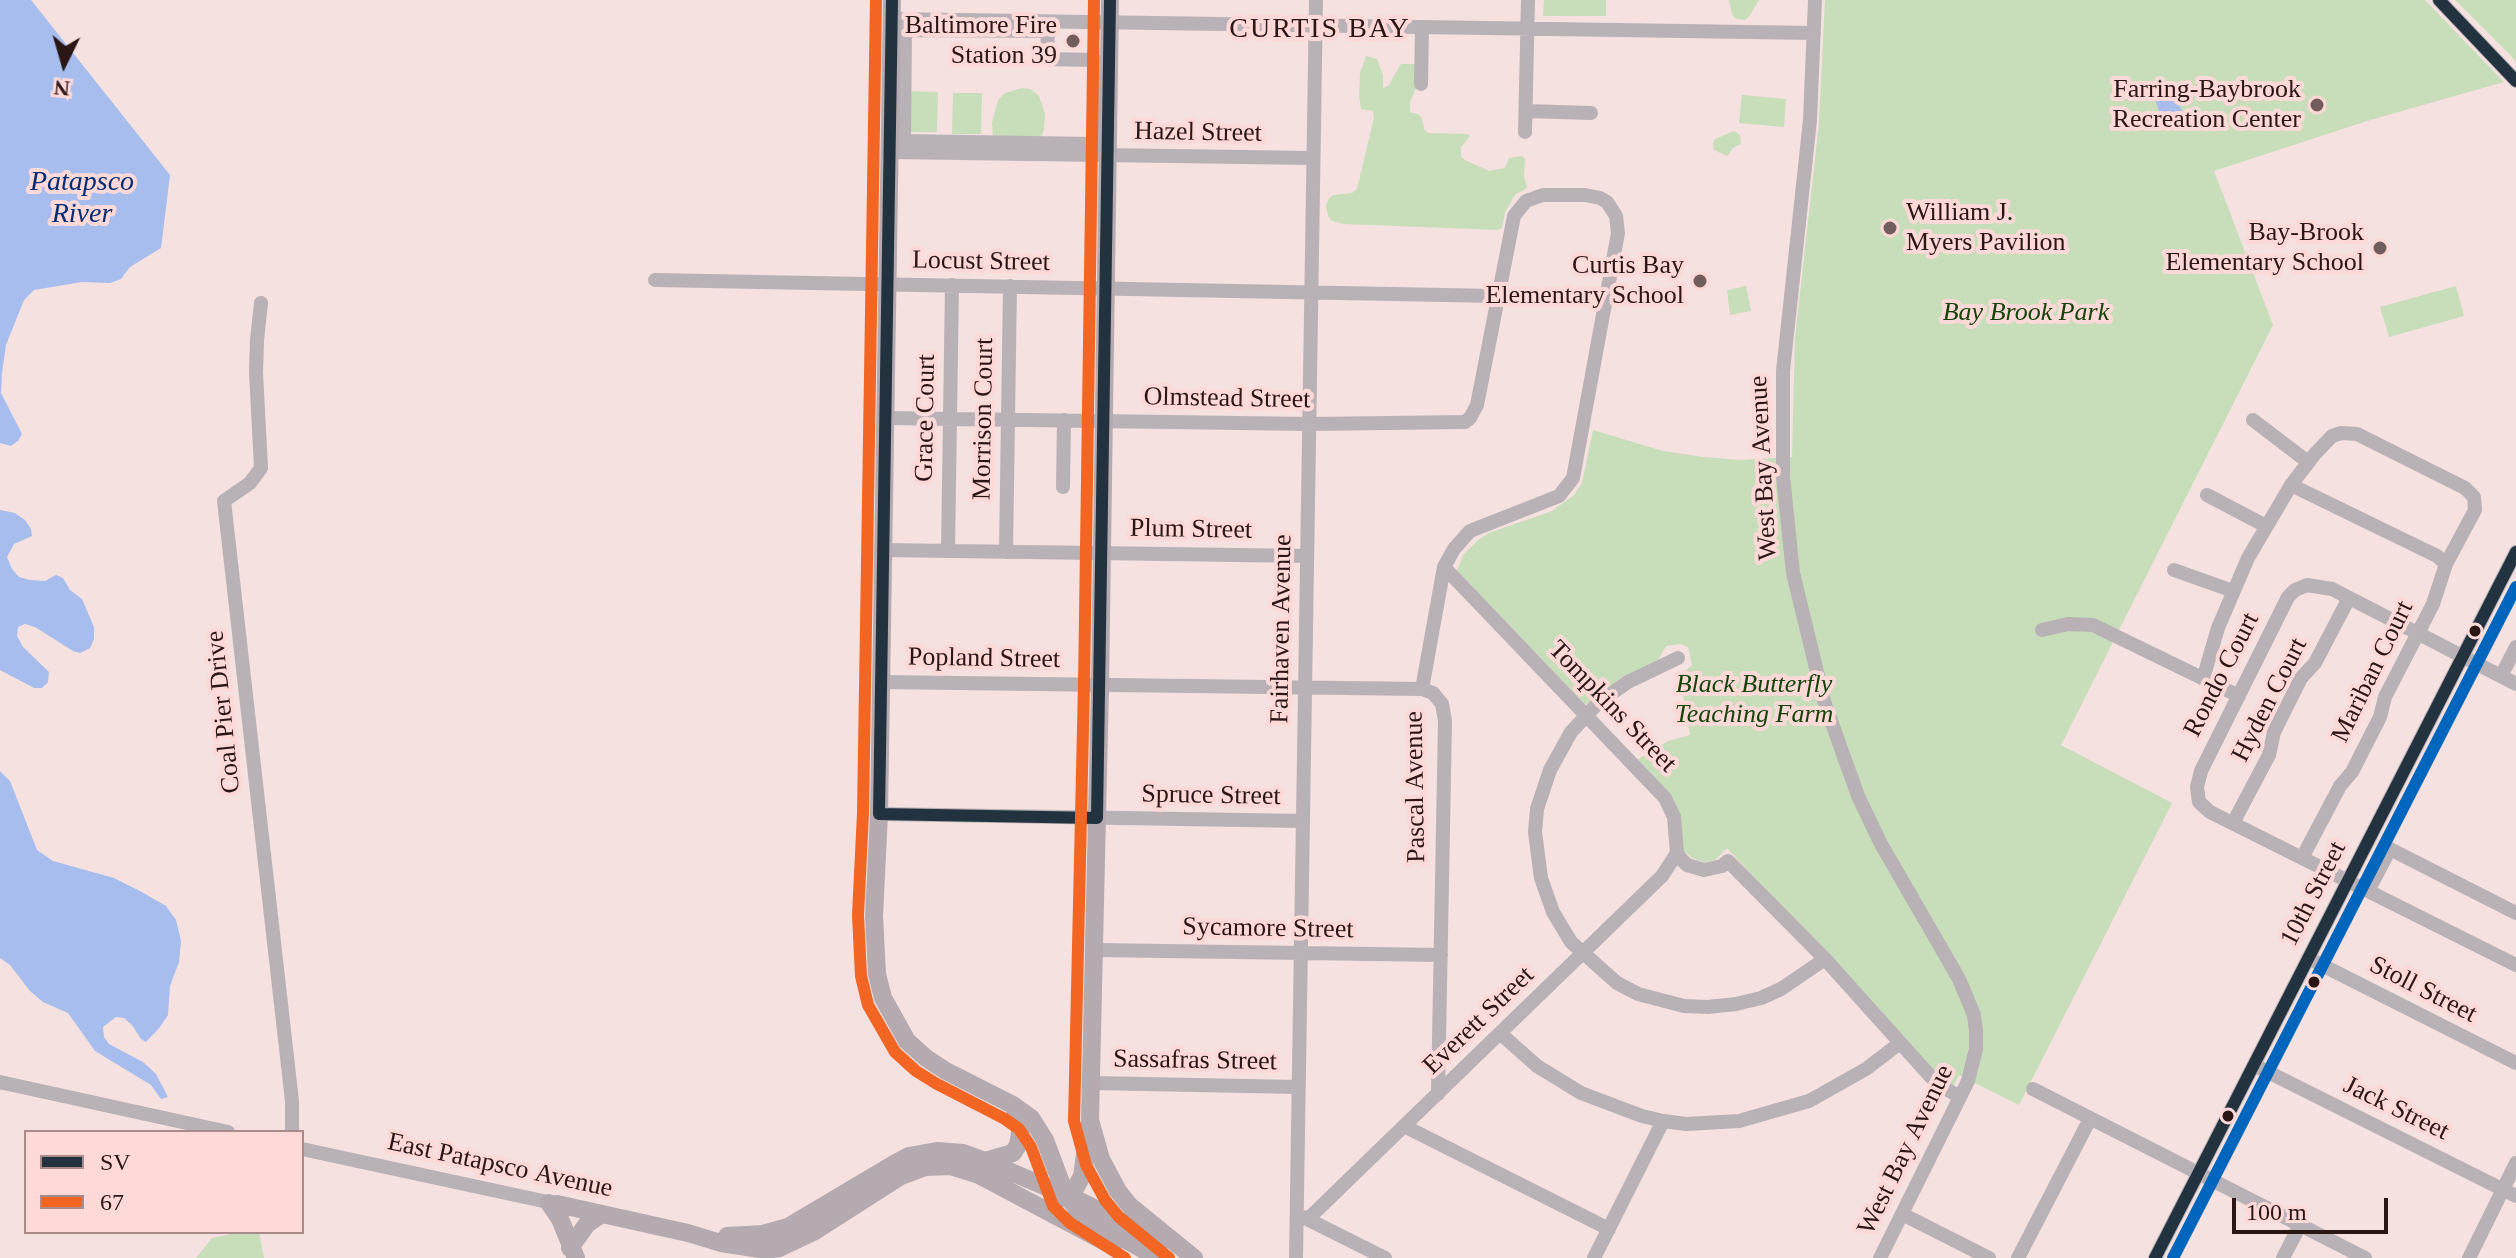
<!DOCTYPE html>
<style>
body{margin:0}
#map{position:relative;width:2516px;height:1258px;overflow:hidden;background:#f5e1e0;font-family:Georgia,serif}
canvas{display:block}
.legend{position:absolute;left:24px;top:1130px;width:280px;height:104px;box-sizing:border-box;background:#fed9d7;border:2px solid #aa8b8a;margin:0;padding:10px 14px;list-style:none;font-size:24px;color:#2b1616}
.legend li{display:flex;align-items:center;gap:16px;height:40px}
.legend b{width:40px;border:2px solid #aa8b8a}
.north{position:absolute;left:24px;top:24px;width:80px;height:80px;-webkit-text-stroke:6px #fed9d7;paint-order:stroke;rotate:185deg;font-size:22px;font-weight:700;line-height:32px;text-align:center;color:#2b1616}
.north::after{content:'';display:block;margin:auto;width:28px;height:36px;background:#2b1616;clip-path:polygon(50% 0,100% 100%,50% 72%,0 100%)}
.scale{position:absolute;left:2232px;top:1198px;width:156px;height:36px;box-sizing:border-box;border:4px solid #2b1616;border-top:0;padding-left:10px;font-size:24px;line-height:28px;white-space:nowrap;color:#2b1616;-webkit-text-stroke:6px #fed9d7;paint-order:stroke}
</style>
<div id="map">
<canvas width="2516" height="1258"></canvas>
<ul class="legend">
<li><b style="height:10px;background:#22323f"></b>SV</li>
<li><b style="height:10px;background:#f26522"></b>67</li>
</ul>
<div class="north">N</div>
<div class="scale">100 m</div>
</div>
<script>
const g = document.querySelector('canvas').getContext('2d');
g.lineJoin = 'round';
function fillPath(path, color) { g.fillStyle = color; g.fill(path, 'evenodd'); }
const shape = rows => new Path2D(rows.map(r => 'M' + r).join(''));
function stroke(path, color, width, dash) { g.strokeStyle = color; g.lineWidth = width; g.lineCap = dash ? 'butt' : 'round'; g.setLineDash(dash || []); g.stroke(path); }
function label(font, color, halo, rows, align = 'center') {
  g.font = font + ' Georgia,serif'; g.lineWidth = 8; g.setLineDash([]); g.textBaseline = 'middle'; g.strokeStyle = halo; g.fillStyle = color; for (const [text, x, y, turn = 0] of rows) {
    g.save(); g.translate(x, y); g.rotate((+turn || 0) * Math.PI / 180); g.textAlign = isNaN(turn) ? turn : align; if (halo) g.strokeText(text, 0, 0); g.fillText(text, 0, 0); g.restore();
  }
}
fillPath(shape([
 [1544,0,1606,0,1606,16,1543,16],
 [1729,0,1759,0,1750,15,1745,20,1737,19,1732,15],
 [1825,0,2425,0,2504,82,2367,121,2214,171,2273,325,2061,745,2172,803,2019,1105,1959,1075,1953,1087,1931,1071,1727,848,1715,860,1705,862,1694,859,1686,853,1681,846,1678,809,1635,761,1668,741,1690,735,1680,676,1692,665,1688,647,1681,644,1666,646,1656,663,1590,703,1585,704,1457,571,1463,555,1478,540,1489,533,1552,511,1574,495,1582,483,1593,430,1663,451,1704,457,1739,460,1792,457,1795,338,1819,123],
 [2455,0,2516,0,2516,62,2511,56],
 [1366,56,1377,59,1383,75,1383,88,1388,86,1401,64,1415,64,1416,87,1410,102,1410,112,1418,114,1422,118,1424,129,1428,133,1467,134,1470,136,1461,147,1461,157,1465,160,1489,171,1505,168,1509,158,1522,156,1525,159,1524,176,1527,188,1515,195,1505,212,1502,228,1498,230,1345,224,1332,221,1328,216,1326,205,1329,198,1333,195,1352,193,1357,189,1362,168,1374,118,1373,111,1361,109,1359,96,1360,73],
 [1022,88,1030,89,1039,96,1045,114,1044,129,1041,137,993,136,992,123,998,100,1005,93],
 [906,91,938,92,937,132,905,132],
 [953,93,982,93,981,134,952,134],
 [1742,95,1786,99,1784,127,1739,123],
 [1734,131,1740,135,1741,144,1733,148,1727,156,1714,150,1713,143,1715,139],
 [1746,286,1751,311,1730,315,1727,290],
 [2456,286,2464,316,2389,337,2380,307],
 [241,1232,259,1232,264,1258,196,1258,212,1238]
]), '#c8ddb9');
fillPath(shape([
 [0,0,31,0,170,175,161,248,130,267,121,279,110,283,82,282,34,290,24,300,6,345,2,373,1,393,22,434,18,441,11,446,0,443],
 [2174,89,2185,120,2164,127,2154,95],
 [0,510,15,513,25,520,31,529,32,536,14,544,7,557,12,569,19,577,30,580,45,581,56,575,63,578,70,590,82,599,94,627,94,639,90,648,80,653,73,651,35,627,25,624,18,627,17,636,23,647,49,672,48,682,42,688,34,688,0,670],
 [0,771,10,781,37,850,53,861,114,878,140,891,166,906,176,920,181,941,179,962,170,986,168,1015,160,1027,146,1042,141,1039,132,1025,124,1018,116,1017,103,1027,104,1037,109,1044,143,1062,156,1074,168,1097,161,1099,151,1085,95,1051,68,1013,43,1002,30,991,10,965,0,958]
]), '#a7bded');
stroke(shape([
 [1815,0,1810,120,1783,371,1783,476,1793,573,1824,701,1858,796,1881,844,1959,979,1974,1015,1976,1031,1976,1049,1968,1081,1880,1258],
 [2439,0,2516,81],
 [892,19,1814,33],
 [905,30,1048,31,1047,59,1095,60,1094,144,904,141,905,30],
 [1421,84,1422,27],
 [1526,111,1591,113],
 [1525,132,1528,0],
 [890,152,1313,158],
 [655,280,1497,296],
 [261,303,257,340,256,372,261,468,250,483,224,501,292,1101,292,1132],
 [885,418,1309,424,1465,422,1470,418,1477,405,1514,216,1526,201,1543,195,1585,195,1600,198,1607,202,1616,216,1618,233,1573,478,1559,496,1470,531,1454,549,1444,567,1422,689],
 [2253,420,2308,462],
 [2291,485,2437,556,2446,564],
 [1063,487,1064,420],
 [2207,495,2266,526],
 [883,550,1307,556],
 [948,551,952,285],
 [1006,552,1010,286],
 [1444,567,1665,798,1674,817,1677,853,1681,859,1687,865,1704,870,1722,866,1728,861,1825,959,1931,1077,1941,1086,1960,1097],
 [2174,570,2233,591],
 [2042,630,2068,624,2093,625,2239,696],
 [1678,658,1628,682,1599,702,1571,732,1550,770,1537,809,1535,832,1541,878,1553,912,1571,942,1617,983,1638,994,1684,1006,1708,1007,1736,1004,1761,998,1781,989,1825,959],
 [2501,676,2516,647],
 [2203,679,2218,628,2248,558,2291,485,2314,455,2332,436,2341,433,2357,434,2465,488,2474,497,2475,510,2446,564,2433,604,2385,697,2380,717,2352,772,2340,786,2302,858],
 [881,682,1422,689,1433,693,1442,704,1445,721,1438,1094],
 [2516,684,2332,589,2307,585,2295,590,2288,597,2201,771,2197,787,2199,802,2210,812,2516,965],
 [879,814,1303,821],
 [2233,823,2269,755,2274,732,2301,678,2315,663,2349,598],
 [2368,891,2390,849,2516,913],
 [1095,950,1441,955],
 [2308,958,2516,1063],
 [1501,1034,1537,1066,1581,1093,1642,1116,1663,1121,1686,1124,1739,1121,1809,1101,1866,1069,1900,1043],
 [2254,1065,2516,1196],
 [0,1082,228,1132],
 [1092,1083,1298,1087],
 [2033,1089,2365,1258],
 [1404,1126,1609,1229],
 [302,1149,557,1204],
 [1902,1214,1989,1258],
 [1303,1217,1385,1258],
 [1308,1219,1662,876,1677,853],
 [1296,1258,1316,0],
 [1594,1258,1663,1121],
 [2018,1258,2090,1119],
 [2155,1258,2516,552],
 [2283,1258,2300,1225],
 [2469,1258,2516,1163]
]), '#b8b1b6', 14);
stroke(shape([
 [892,0,879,814,874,916,877,974,883,998,907,1041,926,1058,946,1071,1013,1105,1031,1118,1045,1140,1066,1196,1079,1210,1103,1227,1158,1258],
 [1110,0,1100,685,1090,1120,1101,1159,1118,1191,1130,1206,1194,1258],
 [985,1161,1013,1153,1018,1145,1021,1127,1013,1105],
 [1058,1199,1066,1196,1076,1187,1082,1176,1089,1125],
 [549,1203,560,1219,576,1258],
 [557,1204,688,1233,721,1243,766,1250,779,1248,815,1231,901,1176,925,1167,950,1166,979,1175,1113,1246],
 [727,1236,763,1234,788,1227,894,1164,909,1156,937,1151,963,1153,985,1161,1082,1202,1161,1242],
 [570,1248,587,1224,600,1215]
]), '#b4aaaf', 18);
stroke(shape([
 [2439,0,2516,81],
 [879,814,892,0],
 [879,814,1097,818],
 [1097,818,1110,0],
 [2155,1258,2516,552]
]), '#22323f', 12);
stroke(shape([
 [876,0,863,813,858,915,861,976,868,1005,895,1052,916,1071,937,1084,1005,1119,1019,1129,1031,1147,1053,1206,1070,1223,1125,1258],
 [1094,0,1084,685,1074,1121,1086,1165,1105,1200,1119,1217,1169,1258]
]), '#f26522', 12);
stroke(shape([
 [2173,1258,2516,587]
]), '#0065bd', 12);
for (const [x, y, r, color] of [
 [1073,41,8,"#725d5d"],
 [2317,105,8,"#725d5d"],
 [1890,228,8,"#725d5d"],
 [2380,248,8,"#725d5d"],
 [1700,281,8,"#725d5d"],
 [2475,631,7,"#2b1616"],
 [2314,982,7,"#2b1616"],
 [2228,1116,7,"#2b1616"]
]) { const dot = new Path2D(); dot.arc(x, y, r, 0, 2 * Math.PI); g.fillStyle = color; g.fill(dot); stroke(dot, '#fed9d7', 3); }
label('26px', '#2b1616', '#fed9d7', [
 ["Baltimore Fire",1057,26],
 ["Station 39",1057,56],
 ["Farring-Baybrook",2301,90],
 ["Recreation Center",2301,120],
 ["William J.",1906,213,"left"],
 ["Myers Pavilion",1906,243,"left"],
 ["Bay-Brook",2364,233],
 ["Elementary School",2364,263],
 ["Curtis Bay",1684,266],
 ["Elementary School",1684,296]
], 'right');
label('26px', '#2b1616', '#fed9d7', [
 ["Hazel Street",1198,133,1],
 ["Locust Street",981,262,1],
 ["Olmstead Street",1227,399,1],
 ["Grace Court",926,418,-89],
 ["Morrison Court",984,419,-89],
 ["West Bay Avenue",1764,468,-93],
 ["Plum Street",1191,530,1],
 ["Fairhaven Avenue",1282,629,-89],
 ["Popland Street",984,659,1],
 ["Mariban Court",2373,672,-64],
 ["Rondo Court",2222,675,-63],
 ["Hyden Court",2270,700,-63],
 ["Tompkins Street",1612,707,46],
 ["Coal Pier Drive",224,712,-96],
 ["Pascal Avenue",1416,787,-91],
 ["Spruce Street",1211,796,1],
 ["10th Street",2314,894,-63],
 ["Sycamore Street",1268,929,1],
 ["Stoll Street",2423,990,27],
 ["Everett Street",1479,1021,-44],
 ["Sassafras Street",1195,1061,1],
 ["Jack Street",2396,1109,26],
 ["West Bay Avenue",1906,1150,-64],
 ["East Patapsco Avenue",500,1166,12]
]);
label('italic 26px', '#14440a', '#fed9d7', [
 ["Bay Brook Park",2026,313],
 ["Black Butterfly",1754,685],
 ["Teaching Farm",1754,715]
]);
g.letterSpacing = '2px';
label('28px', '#2b1616', '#fed9d7', [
 ["CURTIS BAY",1320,30]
]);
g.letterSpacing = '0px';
label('italic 28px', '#022c75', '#fed9d7', [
 ["Patapsco",82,183],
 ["River",82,215]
]);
</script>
